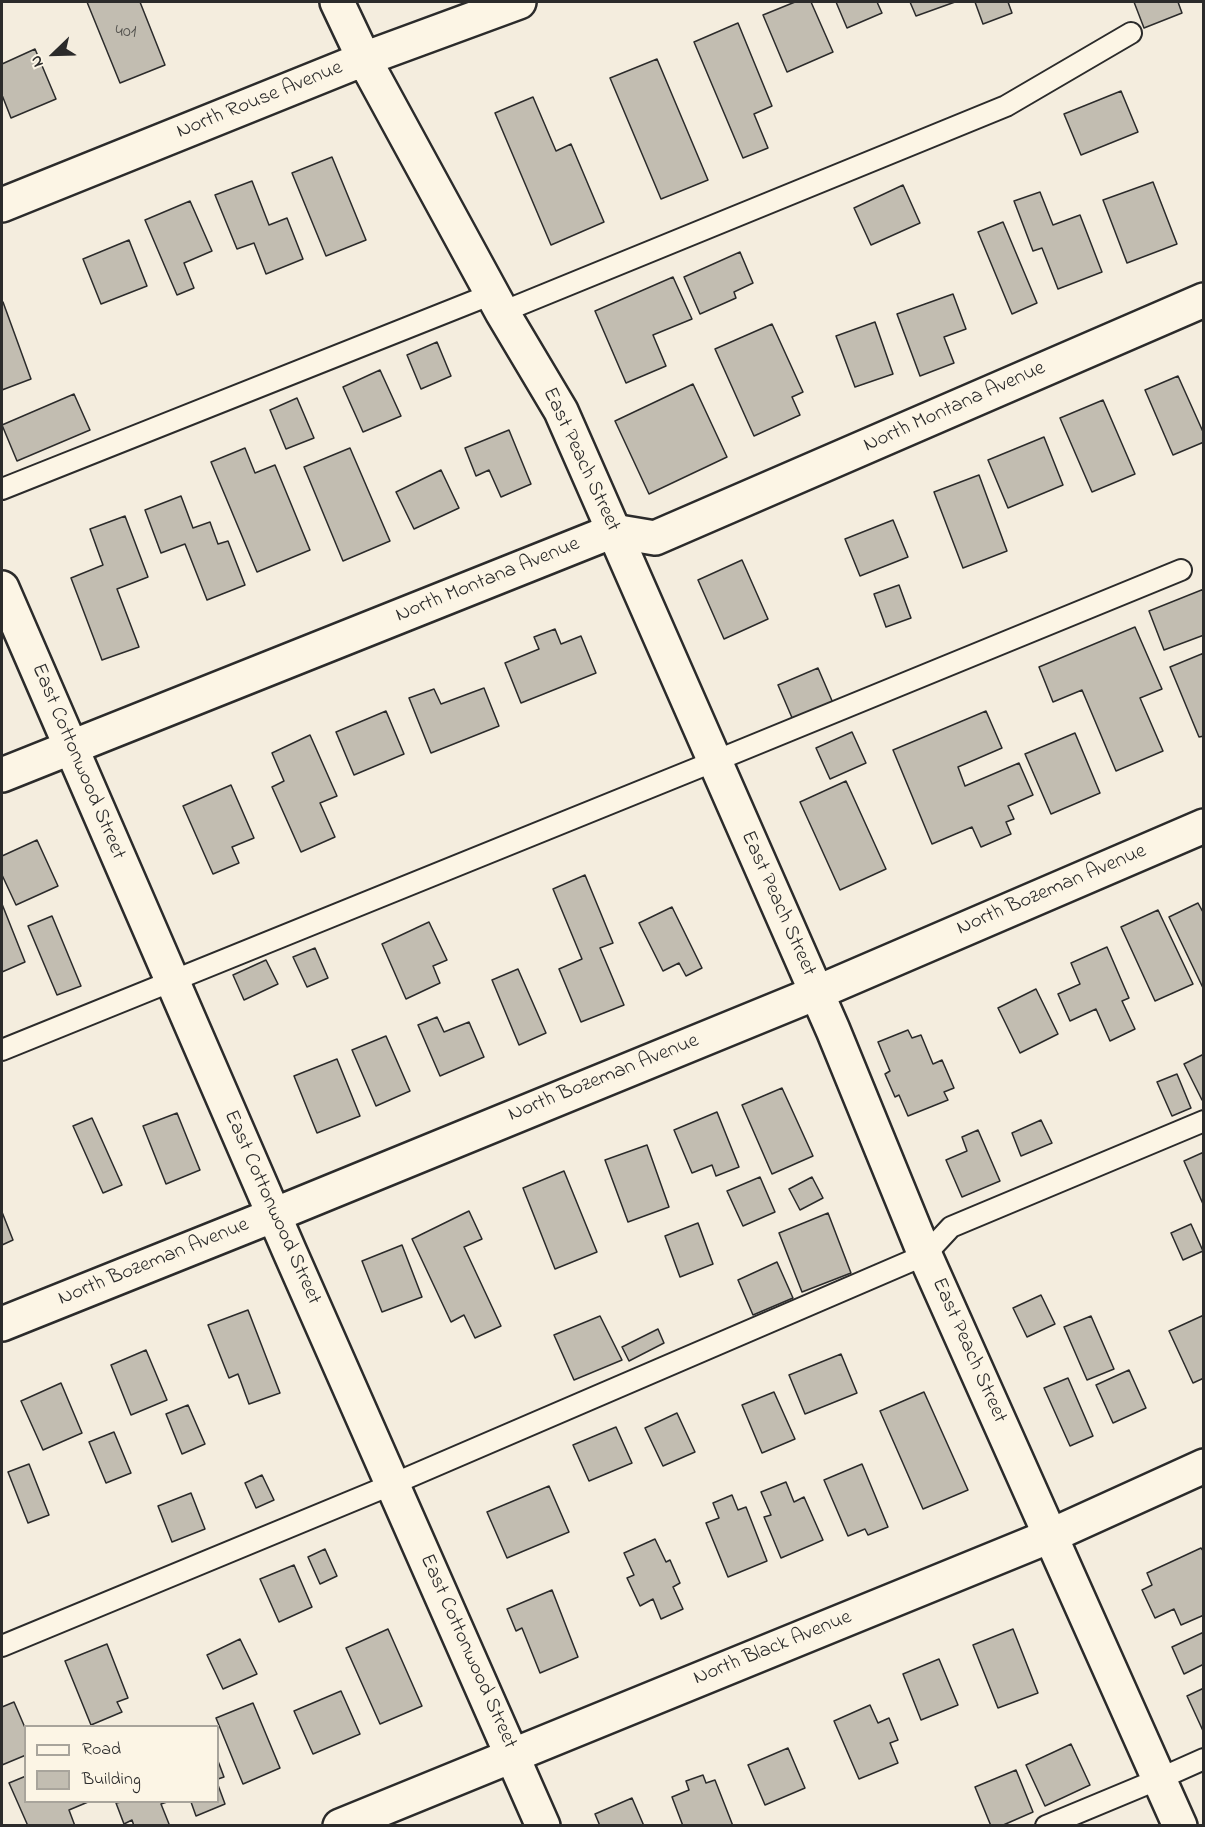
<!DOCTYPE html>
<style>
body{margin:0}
#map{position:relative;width:1205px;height:1827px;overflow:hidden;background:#f4edde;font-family:"Indie Flower",sans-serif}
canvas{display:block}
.frame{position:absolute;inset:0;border:3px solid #2b2b2b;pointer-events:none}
.legend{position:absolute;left:24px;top:1725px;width:195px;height:78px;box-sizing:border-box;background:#fcf5e5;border:2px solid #a8a49b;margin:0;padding:8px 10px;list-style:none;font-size:18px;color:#2b2b2b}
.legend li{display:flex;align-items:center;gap:12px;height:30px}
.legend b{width:30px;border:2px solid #a8a49b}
.north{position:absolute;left:24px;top:24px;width:60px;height:60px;-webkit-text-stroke:4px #fcf5e5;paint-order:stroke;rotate:247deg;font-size:16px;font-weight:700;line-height:24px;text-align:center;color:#2b2b2b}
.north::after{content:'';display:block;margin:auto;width:21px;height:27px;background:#2b2b2b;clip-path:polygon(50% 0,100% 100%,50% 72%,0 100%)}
</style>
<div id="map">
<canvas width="1205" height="1827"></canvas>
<div class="frame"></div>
<ul class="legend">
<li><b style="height:8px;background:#fcf5e5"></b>Road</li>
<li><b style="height:16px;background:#c2bdb1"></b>Building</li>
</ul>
<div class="north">N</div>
</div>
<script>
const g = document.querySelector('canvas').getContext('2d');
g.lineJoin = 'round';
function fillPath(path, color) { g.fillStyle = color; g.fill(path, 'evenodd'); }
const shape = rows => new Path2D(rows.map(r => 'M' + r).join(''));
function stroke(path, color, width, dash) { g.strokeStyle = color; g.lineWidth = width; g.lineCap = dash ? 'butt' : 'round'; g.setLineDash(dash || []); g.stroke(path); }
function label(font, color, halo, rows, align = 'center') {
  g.font = font + ' "Indie Flower",sans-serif'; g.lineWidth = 4.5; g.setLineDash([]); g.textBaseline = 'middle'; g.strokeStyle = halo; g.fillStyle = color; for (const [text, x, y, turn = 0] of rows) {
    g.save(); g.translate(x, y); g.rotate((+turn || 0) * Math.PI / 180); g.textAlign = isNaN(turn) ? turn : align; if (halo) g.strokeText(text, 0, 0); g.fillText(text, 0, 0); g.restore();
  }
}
const building = shape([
 [87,2,140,2,165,65,120,83,87,2],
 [795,2,811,2,833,52,787,72,763,15,795,2],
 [836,2,877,2,882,13,847,28,836,2],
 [910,2,955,2,916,16,910,2],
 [975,2,1008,2,1012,13,983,24,975,2],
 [1134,2,1178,2,1182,13,1144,28,1134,2],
 [738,23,772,106,754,114,768,148,743,158,694,42,738,23],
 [35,49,56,99,11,118,2,95,2,64,35,49],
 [657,59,708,180,661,199,610,78,657,59],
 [1121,91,1138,132,1081,155,1064,114,1121,91],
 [533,97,556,151,571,144,604,222,551,245,495,113,533,97],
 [332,157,366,240,326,256,292,173,332,157],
 [252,181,269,225,287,218,303,259,266,274,254,243,237,249,215,195,252,181],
 [1153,182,1177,244,1127,263,1103,200,1153,182],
 [903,185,920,223,871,245,854,208,903,185],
 [1040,192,1053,225,1080,215,1102,272,1058,289,1042,248,1033,251,1014,201,1040,192],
 [190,201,212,251,184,263,194,288,177,295,145,220,190,201],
 [1003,222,1037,303,1012,314,978,232,1003,222],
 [129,240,147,286,101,304,83,259,129,240],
 [740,252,753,283,734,292,736,298,700,314,684,277,740,252],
 [673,277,692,319,653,335,666,366,626,383,595,311,673,277],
 [953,294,966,329,944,337,954,363,920,376,897,314,953,294],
 [3,302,31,379,2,390,2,303,3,302],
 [875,322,893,374,855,387,836,336,875,322],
 [772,324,803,392,792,397,800,415,754,436,715,349,772,324],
 [437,342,451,376,421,389,407,355,437,342],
 [380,370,401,416,363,432,343,387,380,370],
 [1178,376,1204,434,1204,442,1173,455,1145,390,1178,376],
 [693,384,727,457,649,494,615,421,693,384],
 [74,394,90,430,17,461,2,425,74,394],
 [297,398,314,438,286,449,270,410,297,398],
 [1103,400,1135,474,1092,492,1060,418,1103,400],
 [509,430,531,484,501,497,489,470,476,476,465,448,509,430],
 [1044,437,1063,485,1008,508,988,460,1044,437],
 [245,448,255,473,275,465,310,550,257,572,211,462,245,448],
 [350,448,390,541,343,561,304,467,350,448],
 [441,470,459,508,414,529,396,492,441,470],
 [979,475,1007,551,963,568,934,492,979,475],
 [181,496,193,528,210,522,218,544,228,541,245,585,207,600,185,544,161,553,145,510,181,496],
 [125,516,148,577,117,589,139,647,102,660,71,578,103,565,90,529,125,516],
 [893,520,908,557,860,576,845,539,893,520],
 [742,560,768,619,724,639,698,580,742,560],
 [899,585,911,618,886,627,874,594,899,585],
 [1204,589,1204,635,1164,650,1149,611,1204,589],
 [1135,627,1162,689,1140,698,1163,751,1116,771,1082,690,1053,702,1039,667,1135,627],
 [555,629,561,644,581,636,596,673,521,703,505,663,539,649,534,637,555,629],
 [1204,653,1204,736,1199,737,1170,667,1204,653],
 [818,668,833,703,793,720,778,685,818,668],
 [484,688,499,726,431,753,409,698,434,689,441,704,484,688],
 [386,711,404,754,354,775,336,732,386,711],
 [986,711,1002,748,958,767,965,786,1019,763,1033,795,1008,806,1014,819,1006,822,1011,834,981,847,972,827,932,844,893,750,986,711],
 [852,732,866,763,830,779,816,748,852,732],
 [1075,733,1100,793,1051,814,1025,754,1075,733],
 [310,735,337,796,320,803,335,837,301,852,272,787,284,781,272,753,310,735],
 [846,781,886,869,840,890,800,802,846,781],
 [231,785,254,838,232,847,239,863,213,874,183,806,231,785],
 [37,840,58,886,16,905,2,875,2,856,37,840],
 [585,875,613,943,600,948,624,1005,581,1022,559,969,582,959,553,889,585,875],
 [1198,903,1204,914,1204,990,1169,917,1198,903],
 [2,904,25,962,2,972,2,904],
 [672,907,702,968,686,976,679,963,663,971,639,923,672,907],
 [1158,910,1193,984,1155,1001,1121,927,1158,910],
 [52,916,81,986,57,995,28,926,52,916],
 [429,922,447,960,433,966,440,983,406,999,382,944,429,922],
 [1107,947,1129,998,1122,1001,1135,1029,1110,1041,1096,1009,1070,1021,1058,994,1080,984,1071,963,1107,947],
 [315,948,328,978,307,987,293,957,315,948],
 [266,960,278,984,244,1000,233,975,266,960],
 [518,969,546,1033,519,1045,492,980,518,969],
 [1036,989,1058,1034,1020,1053,998,1008,1036,989],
 [437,1017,444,1032,469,1022,484,1057,440,1076,418,1025,437,1017],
 [908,1030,912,1038,921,1035,933,1064,942,1060,954,1088,944,1092,948,1100,908,1116,899,1095,895,1097,885,1074,890,1071,878,1042,908,1030],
 [386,1036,410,1091,376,1106,352,1050,386,1036],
 [1204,1054,1204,1099,1202,1100,1184,1064,1204,1054],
 [337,1059,360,1116,317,1133,294,1076,337,1059],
 [1177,1074,1191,1108,1172,1116,1157,1082,1177,1074],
 [782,1088,813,1156,772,1174,742,1105,782,1088],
 [717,1112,739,1167,716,1176,712,1165,692,1173,674,1130,717,1112],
 [177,1113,200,1170,166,1184,143,1126,177,1113],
 [92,1118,122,1185,103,1193,73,1126,92,1118],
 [1041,1120,1052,1143,1021,1156,1012,1133,1041,1120],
 [978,1130,1000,1181,962,1197,946,1160,967,1151,962,1137,978,1130],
 [647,1145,669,1207,628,1222,605,1160,647,1145],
 [1204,1152,1204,1204,1203,1204,1184,1161,1204,1152],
 [564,1171,597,1252,555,1269,523,1188,564,1171],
 [760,1177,775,1212,743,1226,727,1191,760,1177],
 [812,1177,823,1198,800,1210,789,1189,812,1177],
 [469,1211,482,1239,464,1247,501,1326,475,1338,464,1315,451,1322,412,1239,469,1211],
 [2,1212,13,1240,2,1245,2,1212],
 [828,1213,851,1273,802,1292,779,1233,828,1213],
 [698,1223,713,1264,680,1277,665,1236,698,1223],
 [1191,1224,1203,1251,1183,1260,1171,1233,1191,1224],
 [402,1245,422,1297,382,1312,362,1261,402,1245],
 [777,1262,793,1298,753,1315,738,1280,777,1262],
 [1041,1295,1055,1324,1027,1337,1013,1308,1041,1295],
 [248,1310,280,1393,249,1404,238,1374,229,1378,208,1325,248,1310],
 [1204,1315,1204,1378,1193,1383,1169,1331,1204,1315],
 [600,1316,622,1360,574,1380,554,1335,600,1316],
 [1091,1316,1114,1369,1087,1380,1064,1327,1091,1316],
 [658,1329,664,1343,629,1361,622,1347,658,1329],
 [146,1350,167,1400,131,1415,111,1365,146,1350],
 [841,1354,857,1393,805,1414,789,1375,841,1354],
 [1129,1370,1146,1408,1113,1423,1096,1385,1129,1370],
 [1068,1378,1093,1436,1070,1446,1044,1388,1068,1378],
 [61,1383,82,1433,43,1450,21,1401,61,1383],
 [774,1392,795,1439,762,1453,742,1405,774,1392],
 [924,1392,968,1490,923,1509,880,1411,924,1392],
 [188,1405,205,1444,182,1454,166,1414,188,1405],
 [677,1413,695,1452,663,1466,645,1428,677,1413],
 [616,1427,632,1463,589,1481,573,1445,616,1427],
 [114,1432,131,1473,106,1483,89,1442,114,1432],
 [29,1464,49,1515,28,1523,8,1472,29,1464],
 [862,1464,888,1527,868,1535,865,1529,848,1536,824,1480,862,1464],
 [262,1475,274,1500,256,1508,245,1483,262,1475],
 [786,1482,794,1502,804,1497,823,1540,781,1558,764,1517,771,1515,761,1492,786,1482],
 [549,1486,569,1532,507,1558,487,1512,549,1486],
 [191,1493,205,1529,172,1542,158,1506,191,1493],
 [732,1495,738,1510,746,1507,767,1561,728,1577,706,1523,719,1518,713,1503,732,1495],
 [655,1539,666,1562,670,1560,680,1583,673,1587,683,1609,661,1619,653,1599,640,1606,627,1578,634,1575,624,1553,655,1539],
 [1201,1548,1204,1552,1204,1615,1181,1625,1174,1609,1155,1618,1142,1590,1152,1585,1147,1573,1201,1548],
 [325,1549,337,1576,320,1584,308,1557,325,1549],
 [294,1565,312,1607,279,1622,260,1579,294,1565],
 [552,1590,578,1657,540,1673,522,1628,516,1631,507,1609,552,1590],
 [388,1629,422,1706,380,1724,346,1648,388,1629],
 [1013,1629,1038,1693,998,1708,973,1645,1013,1629],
 [1204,1632,1204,1664,1184,1674,1172,1647,1204,1632],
 [240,1639,257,1674,223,1689,207,1655,240,1639],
 [107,1644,128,1698,117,1702,122,1712,91,1725,65,1661,107,1644],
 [939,1659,958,1705,921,1720,903,1674,939,1659],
 [1204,1688,1204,1733,1187,1696,1204,1688],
 [341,1691,360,1734,313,1754,294,1711,341,1691],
 [14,1702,26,1730,26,1755,2,1765,2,1707,14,1702],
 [253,1703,280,1768,243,1784,216,1718,253,1703],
 [870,1705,878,1723,889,1718,898,1740,890,1743,898,1763,859,1779,834,1721,870,1705],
 [1071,1744,1090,1785,1045,1806,1026,1765,1071,1744],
 [788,1748,805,1788,765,1805,748,1765,788,1748],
 [218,1761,224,1777,218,1779,218,1761],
 [1016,1770,1033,1812,1001,1826,991,1826,975,1787,1016,1770],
 [703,1775,706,1783,715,1780,733,1826,683,1826,672,1797,689,1790,686,1781,703,1775],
 [26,1776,26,1802,88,1802,69,1810,75,1826,28,1826,9,1783,26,1776],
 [218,1785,225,1804,196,1816,191,1802,218,1802,218,1785],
 [632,1798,644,1826,600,1826,595,1814,632,1798],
 [121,1802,167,1802,161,1804,169,1824,166,1826,134,1826,132,1820,124,1824,116,1803,121,1802]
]);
fillPath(building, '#c2bdb1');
stroke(building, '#2b2b2b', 1.5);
const service = shape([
 [502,312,1006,106,1131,33],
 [2,489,492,294],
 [2,1050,715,761,1181,570],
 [2,1646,393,1484,925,1255,951,1227,1204,1121],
 [1046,1826,1159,1779,1204,1759]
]);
const minor = shape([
 [2,588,289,1250,543,1826],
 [2,775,613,531,655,538,1204,300],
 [2,1324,274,1215,816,993,1204,826],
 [340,1826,1050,1536,1204,1466]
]);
const tertiary = shape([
 [337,2,364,59]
]);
const secondary = shape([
 [364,59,502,312,561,411,833,1030,925,1255,1180,1826],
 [2,205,364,59,519,2]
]);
stroke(service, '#2b2b2b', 24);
stroke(minor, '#2b2b2b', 38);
stroke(tertiary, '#2b2b2b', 38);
stroke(secondary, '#2b2b2b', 38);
stroke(service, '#fcf5e5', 20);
stroke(minor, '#fcf5e5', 33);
stroke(tertiary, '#fcf5e5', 33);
stroke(secondary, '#fcf5e5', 33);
label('18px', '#51504c', null, [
 ["401",126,33]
]);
label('21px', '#2b2b2b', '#fcf5e5', [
 ["North Rouse Avenue",260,101,-22],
 ["North Montana Avenue",955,408,-24],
 ["East Peach Street",580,460,65],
 ["North Montana Avenue",488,581,-22],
 ["East Cottonwood Street",77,762,67],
 ["North Bozeman Avenue",1052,891,-23],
 ["East Peach Street",777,904,66],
 ["North Bozeman Avenue",604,1079,-22],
 ["East Cottonwood Street",271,1208,66],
 ["North Bozeman Avenue",154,1263,-22],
 ["East Peach Street",968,1351,66],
 ["North Black Avenue",773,1649,-22],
 ["East Cottonwood Street",467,1652,66]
]);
</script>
